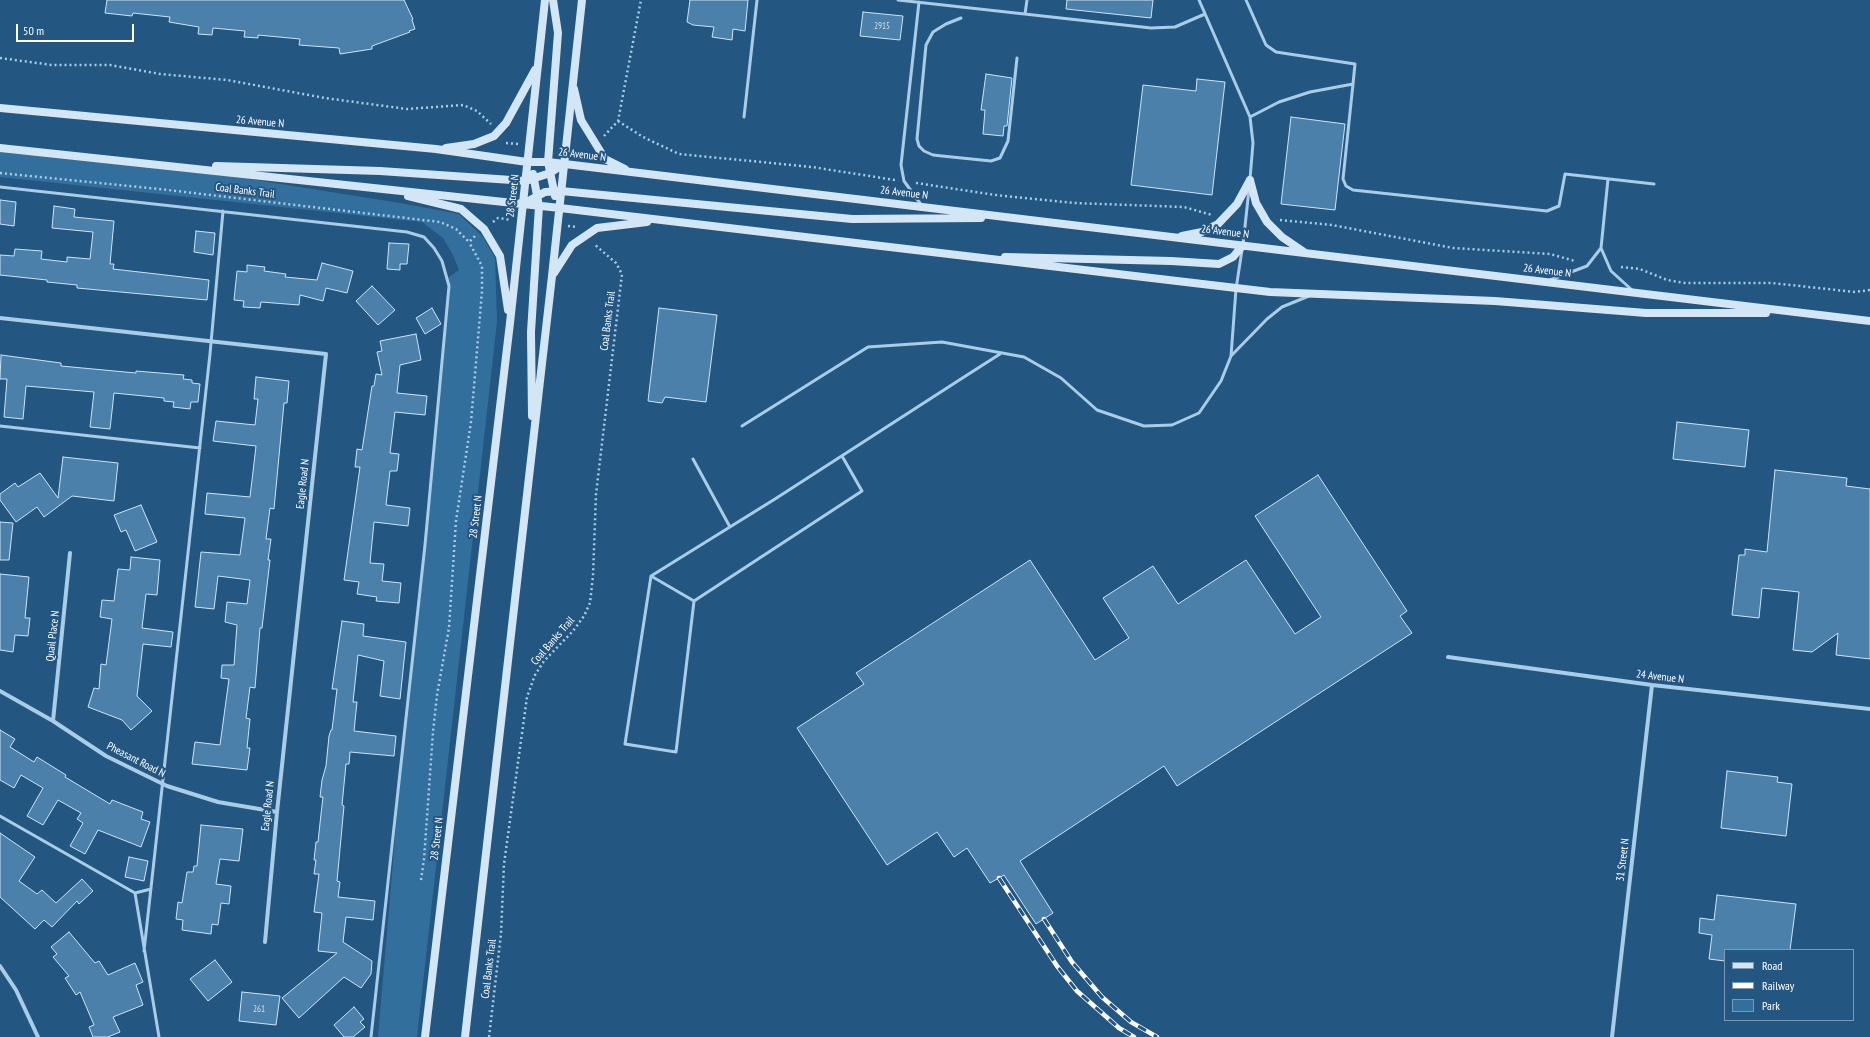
<!DOCTYPE html>
<style>
body{margin:0}
#map{position:relative;width:1870px;height:1037px;overflow:hidden;background:#235681;font-family:"PT Sans Narrow",sans-serif}
canvas{display:block}
.legend{position:absolute;left:1724px;top:949px;width:130px;height:72px;box-sizing:border-box;background:#235681;border:1px solid #7b9ab3;margin:0;padding:5px 7px;list-style:none;font-size:12px;color:#fff}
.legend li{display:flex;align-items:center;gap:8px;height:20px}
.legend b{width:20px;border:1px solid #7b9ab3}
.scale{position:absolute;left:16px;top:24px;width:118px;height:18px;box-sizing:border-box;border:2px solid #fff;border-top:0;padding-left:5px;font-size:12px;line-height:14px;white-space:nowrap;color:#fff;-webkit-text-stroke:3px #235681;paint-order:stroke}
</style>
<div id="map">
<canvas width="1870" height="1037"></canvas>
<ul class="legend">
<li><b style="height:5px;background:#d3e6f6"></b>Road</li>
<li><b style="height:5px;background:#fff"></b>Railway</li>
<li><b style="height:11px;background:#336f9d"></b>Park</li>
</ul>
<div class="scale">50 m</div>
</div>
<script>
const g = document.querySelector('canvas').getContext('2d');
g.lineJoin = 'round';
function fillPath(path, color) { g.fillStyle = color; g.fill(path, 'evenodd'); }
const shape = rows => new Path2D(rows.map(r => 'M' + r).join(''));
function stroke(path, color, width, dash) { g.strokeStyle = color; g.lineWidth = width; g.lineCap = dash ? 'butt' : 'round'; g.setLineDash(dash || []); g.stroke(path); }
function label(font, color, halo, rows, align = 'center') {
  g.font = font + ' "PT Sans Narrow",sans-serif'; g.lineWidth = 4; g.setLineDash([]); g.textBaseline = 'middle'; g.strokeStyle = halo; g.fillStyle = color; for (const [text, x, y, turn = 0] of rows) {
    g.save(); g.translate(x, y); g.rotate((+turn || 0) * Math.PI / 180); g.textAlign = isNaN(turn) ? turn : align; if (halo) g.strokeText(text, 0, 0); g.fillText(text, 0, 0); g.restore();
  }
}
fillPath(shape([
 [0,148,155,164,400,203,459,214,483,237,495,258,497,322,417,1037,378,1037,402,757,437,413,449,286,448,278,459,270,453,255,443,238,422,222,0,177]
]), '#336f9d');
const building = shape([
 [107,0,404,0,413,19,412,20,415,29,409,31,410,32,372,46,372,49,340,54,339,48,299,45,300,39,258,35,258,38,244,37,245,31,213,28,212,35,198,34,199,27,169,22,170,17,133,13,132,16,105,13,107,0],
 [690,0,748,0,745,31,733,29,732,40,712,37,714,27,693,25,687,22,690,0],
 [1067,0,1153,0,1151,18,1066,9,1067,0],
 [863,12,903,16,900,40,860,36,863,12],
 [986,74,1012,78,1007,126,1004,126,1003,136,983,134,985,110,981,110,986,74],
 [1197,79,1225,82,1212,195,1131,185,1143,85,1196,91,1197,79],
 [1291,117,1345,124,1335,210,1281,204,1291,117],
 [0,200,16,202,14,226,0,224,0,200],
 [54,206,75,209,74,217,114,221,110,264,114,264,113,269,209,280,207,300,77,288,77,285,47,282,47,280,0,275,0,255,14,256,15,249,42,251,41,259,67,262,67,257,90,259,93,232,52,228,54,206],
 [196,231,215,233,213,255,194,252,196,231],
 [389,243,409,244,407,264,400,264,400,270,387,269,389,243],
 [322,263,353,271,347,293,326,288,323,301,300,295,299,305,261,302,260,308,243,307,244,301,234,300,237,271,247,272,247,265,265,267,264,271,286,274,285,277,317,280,322,263],
 [372,286,395,310,378,325,356,301,372,286],
 [432,308,441,324,425,334,416,318,432,308],
 [659,308,717,315,706,402,665,397,662,403,648,401,659,308],
 [416,334,421,360,400,365,397,393,427,396,425,415,395,412,390,453,399,454,397,471,390,471,386,505,410,508,408,526,374,522,370,563,384,564,382,581,401,583,399,603,376,601,377,597,357,594,359,582,344,580,360,467,355,467,357,449,362,450,372,386,374,386,376,374,382,375,377,352,382,351,380,341,416,334],
 [1,355,61,363,61,366,136,373,136,371,184,375,183,379,192,380,192,383,200,384,198,402,191,402,190,409,173,407,174,402,164,401,164,398,114,393,110,429,90,427,94,392,26,386,23,419,4,417,7,379,0,379,1,355],
 [256,377,289,381,287,403,284,403,274,509,270,508,266,539,271,539,268,560,270,560,262,628,260,628,255,688,250,687,246,718,250,719,247,748,250,748,247,770,192,764,195,742,220,745,229,679,221,678,222,665,234,665,237,625,225,622,227,602,247,604,250,580,218,576,214,609,195,607,201,552,240,555,245,518,205,514,207,493,250,497,256,446,213,441,216,421,255,425,258,399,254,399,256,377],
 [1677,422,1749,430,1745,467,1673,459,1677,422],
 [63,457,118,463,114,501,72,496,44,517,37,507,16,522,0,500,0,494,15,483,18,487,40,473,58,498,63,457],
 [1775,470,1847,478,1846,486,1870,489,1870,659,1836,655,1838,633,1812,652,1793,650,1799,592,1762,588,1759,618,1732,615,1739,555,1745,555,1745,549,1767,552,1775,470],
 [1318,475,1407,611,1400,616,1412,633,1177,786,1164,766,1020,861,1053,913,1036,924,1004,875,990,883,967,848,954,857,937,832,887,865,797,728,864,684,856,673,1030,560,1095,660,1129,638,1103,598,1153,566,1178,604,1246,560,1295,634,1321,617,1255,516,1318,475],
 [141,505,157,542,135,551,126,530,121,532,114,515,141,505],
 [0,522,13,523,9,560,0,560,0,522],
 [131,557,160,560,157,595,146,594,142,628,173,632,171,647,143,644,137,696,152,711,131,730,122,720,88,707,94,688,99,689,101,664,106,665,112,619,100,617,102,600,114,601,118,569,130,570,131,557],
 [0,574,29,577,25,618,30,618,28,636,15,635,13,652,0,650,0,574],
 [342,621,364,624,363,636,406,642,400,699,380,696,384,661,358,655,353,702,357,702,354,731,396,736,394,756,350,752,349,764,346,764,342,805,344,806,337,881,340,882,338,897,375,901,373,920,346,917,343,942,372,961,371,974,361,988,344,977,299,1018,282,998,337,953,318,951,322,913,314,912,319,874,314,874,316,860,314,860,316,842,318,842,321,814,323,797,320,797,322,780,326,766,329,736,331,730,332,730,337,689,332,689,342,621],
 [0,730,15,739,10,747,34,762,37,757,66,775,65,777,110,804,112,800,143,812,141,819,150,822,141,847,98,830,85,854,70,846,83,823,77,819,81,813,58,800,43,825,27,816,43,788,21,775,14,788,0,780,0,730],
 [1727,771,1778,777,1777,782,1792,784,1786,836,1721,828,1727,771],
 [201,825,243,829,239,861,220,859,216,884,231,886,229,904,221,903,218,925,212,924,211,934,182,930,183,920,176,919,178,902,182,903,187,872,193,872,194,866,197,866,201,825],
 [0,833,35,857,19,881,37,894,42,890,56,903,82,879,93,891,79,904,77,901,52,927,44,920,35,929,0,897,0,833],
 [129,857,148,861,144,881,125,877,129,857],
 [1717,895,1796,904,1790,950,1725,950,1725,961,1709,959,1712,935,1699,933,1700,918,1714,920,1717,895],
 [69,932,95,963,99,961,108,975,135,963,143,982,136,985,143,1005,113,1017,120,1032,108,1037,93,1037,89,1027,94,1025,80,992,76,995,65,978,69,976,53,957,57,954,51,947,69,932],
 [215,960,232,982,208,1001,190,979,215,960],
 [242,992,280,996,276,1025,239,1021,242,992],
 [354,1007,364,1019,360,1022,365,1027,353,1037,344,1037,334,1025,354,1007]
]);
fillPath(building, '#4b80aa');
stroke(building, '#cde4f6', 1);
stroke(shape([
 [0,58,52,65,110,65,160,74,227,80,325,98,407,109,463,105,477,111,491,124],
 [618,121,643,137,679,154,812,167,895,180],
 [604,136,618,121,641,0],
 [506,143,518,144],
 [0,173,168,190,440,222,456,229,469,242,475,236],
 [916,183,996,195,1074,203,1184,207,1212,215],
 [1280,220,1332,225,1453,248,1550,254,1575,261],
 [493,222,498,218,511,220],
 [568,226,578,227],
 [1621,267,1640,269,1667,280,1685,283,1772,283,1855,292,1870,290],
 [421,880,424,859,433,732,437,695,449,628,456,521,471,422,482,291,482,266,469,242],
 [489,1037,501,934,504,864,527,697,535,675,544,661,573,631,584,616,590,603,593,576,596,494,622,274,616,263,594,244]
]), '#a9cce7', 2.5, [2, 3]);
stroke(shape([
 [898,0,1151,28,1175,27,1205,14],
 [1199,0,1250,117,1253,143,1250,179],
 [1246,0,1266,45,1276,52,1355,64,1353,84],
 [919,2,901,165,904,181,922,206],
 [1025,14,1027,0],
 [961,18,946,24,933,32,926,45,917,139,919,146,924,151,933,155,942,156,991,161,1000,158,1008,141,1017,58],
 [744,117,757,0],
 [1250,117,1279,102,1310,92,1353,84,1343,179,1346,186,1353,190,1547,211,1559,206,1565,174,1654,184],
 [1608,179,1601,248,1611,271,1632,290],
 [0,187,407,232,424,237,434,248,442,261,449,286,425,545,371,1037],
 [1243,245,1249,189],
 [1550,280,1587,266,1601,248],
 [1231,356,1267,319,1282,307,1309,296],
 [0,426,200,448],
 [742,426,868,347,942,342,1024,357,1061,378,1097,410,1144,426,1172,425,1199,413,1221,381,1231,356,1236,289,1242,250],
 [842,456,862,491,694,601,676,752,625,744,651,576,775,499,964,377,1000,354],
 [693,459,730,527],
 [651,576,694,601],
 [0,816,135,893,159,1037],
 [135,893,151,889],
 [144,951,210,354,223,211]
]), '#a9cce7', 3);
stroke(shape([
 [0,318,326,354,277,812,265,942],
 [1448,657,1652,685,1870,709],
 [0,691,53,721,106,756,167,786,218,802,277,812],
 [53,721,70,553],
 [0,966,16,990,38,1037],
 [1612,1037,1652,685]
]), '#a9cce7', 4);
stroke(shape([
 [553,0,558,33,548,162,555,196],
 [574,89,581,120,605,159,625,169],
 [0,108,436,149,527,162,548,162,1870,321],
 [0,148,560,208,1270,292,1495,301,1646,313,1766,313],
 [446,148,474,144,494,136,506,123,535,70],
 [216,166,380,171,526,181,550,173,564,164],
 [1250,180,1256,203,1267,222,1282,237,1304,252],
 [408,196,461,209,484,229,500,256,508,310],
 [523,204,545,192,561,191,852,219,981,218],
 [1182,236,1202,232,1218,224,1237,204,1250,180],
 [1005,257,1171,261,1219,264,1233,257,1243,245],
 [554,273,572,245,597,228,647,222],
 [532,416,531,332,539,206,533,174],
 [425,1037,510,323,545,0],
 [465,1037,552,276,582,0]
]), '#d3e6f6', 8);
const rail = shape([
 [999,878,1057,966,1077,991,1119,1028,1134,1037],
 [1044,919,1072,962,1102,997,1131,1022,1157,1037]
]);
stroke(rail, '#fff', 4.5);
stroke(rail, '#235681', 3, [9]);
label('9px', '#d2dfea', null, [
 ["2915",882,26],
 ["261",259,1009]
]);
label('11px', '#fff', '#235681', [
 ["26 Avenue N",260,122,5],
 ["26 Avenue N",582,155,7],
 ["Coal Banks Trail",245,191,7],
 ["26 Avenue N",904,193,7],
 ["28 Street N",513,196,-83],
 ["26 Avenue N",1225,232,7],
 ["26 Avenue N",1547,271,7],
 ["Coal Banks Trail",608,321,-83],
 ["Eagle Road N",303,484,-84],
 ["28 Street N",476,517,-83],
 ["Quail Place N",53,636,-84],
 ["Coal Banks Trail",553,641,-49],
 ["24 Avenue N",1660,677,7],
 ["Pheasant Road N",136,760,27],
 ["Eagle Road N",268,806,-84],
 ["28 Street N",437,839,-83],
 ["31 Street N",1623,860,-83],
 ["Coal Banks Trail",489,969,-83]
]);
</script>
